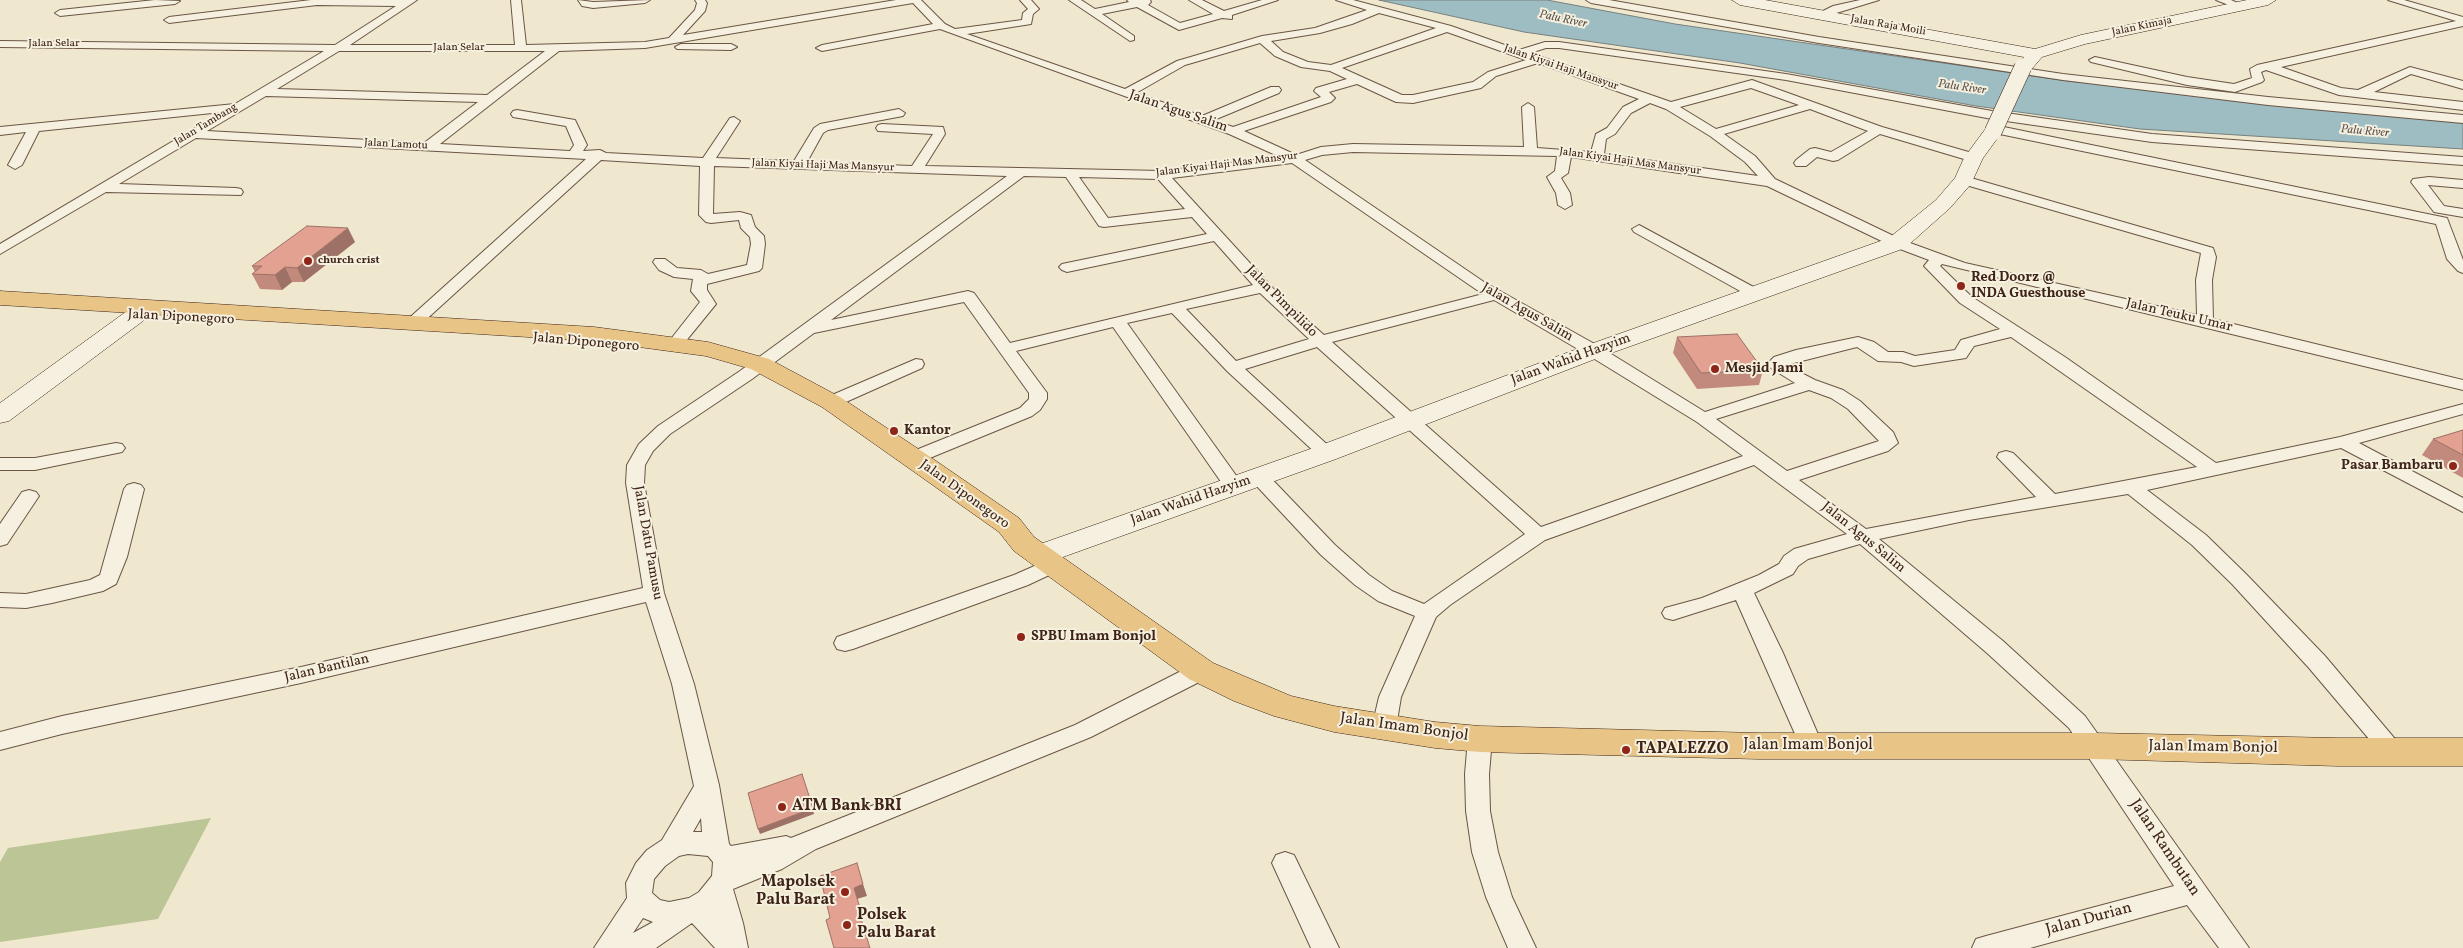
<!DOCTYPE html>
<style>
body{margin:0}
canvas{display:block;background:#efe8ce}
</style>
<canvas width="2463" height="948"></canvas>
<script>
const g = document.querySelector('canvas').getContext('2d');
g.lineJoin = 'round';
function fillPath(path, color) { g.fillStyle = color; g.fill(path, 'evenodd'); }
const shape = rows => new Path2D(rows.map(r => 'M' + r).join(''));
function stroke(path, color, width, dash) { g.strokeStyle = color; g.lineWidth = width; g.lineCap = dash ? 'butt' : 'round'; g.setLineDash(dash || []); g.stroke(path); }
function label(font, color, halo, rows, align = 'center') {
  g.font = font + ' Vollkorn,serif'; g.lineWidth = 4; g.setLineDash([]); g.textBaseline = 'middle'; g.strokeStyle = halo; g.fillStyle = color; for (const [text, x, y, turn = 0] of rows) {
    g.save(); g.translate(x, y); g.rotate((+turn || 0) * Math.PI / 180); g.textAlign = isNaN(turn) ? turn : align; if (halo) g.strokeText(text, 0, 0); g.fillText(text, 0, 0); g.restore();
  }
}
fillPath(shape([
 [211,818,158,919,0,942,0,862,8,848]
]), '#bcc596');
const water = shape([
 [1379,0,1547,0,1675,24,2067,81,2463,119,2463,149,2140,129,1976,106,1740,63,1524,32,1379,0]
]);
fillPath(water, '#9ebdc2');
stroke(water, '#78807e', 1);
const street = shape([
 [155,0,180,1,175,4,60,16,55,13,60,10,155,0],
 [311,0,417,0,350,45,515,45,511,0,521,0,526,45,645,42,669,38,695,10,697,3,695,0,705,0,707,3,705,11,683,35,896,0,921,0,945,24,955,29,1022,20,1023,13,1028,9,1020,0,1031,0,1039,9,1033,14,1031,24,967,34,1125,89,1177,61,1262,36,1315,28,1367,10,1336,0,1353,0,1451,26,1519,50,1545,42,1559,42,1786,74,1992,111,2152,134,2463,157,2463,165,2152,142,1992,119,1786,80,1559,48,1546,48,1530,53,1671,102,1752,80,1882,127,1979,155,1981,158,1979,161,1974,162,1880,134,1838,160,1833,161,1817,157,1806,166,1796,166,1794,163,1796,160,1810,149,1815,148,1831,152,1868,131,1810,109,1724,134,1755,156,1775,179,1902,240,1965,263,2197,315,2196,280,2201,253,1959,183,1957,180,1964,176,2213,248,2216,257,2212,280,2213,319,2463,380,2463,390,1942,264,1940,266,1972,297,2065,357,2216,463,2340,437,2463,404,2463,414,2359,443,2463,498,2463,512,2341,448,2147,490,2206,535,2246,574,2325,656,2406,752,2402,759,2394,761,2386,759,2309,668,2232,584,2192,545,2128,494,1969,520,1879,539,2003,641,2085,716,2249,948,2219,948,2187,905,2030,948,1972,948,1976,939,1986,936,2174,886,2069,728,1987,653,1860,544,1808,559,1798,566,1793,574,1754,593,1783,653,1823,746,1819,752,1811,755,1803,752,1736,600,1673,620,1665,618,1662,613,1665,608,1702,598,1759,575,1779,564,1784,556,1794,549,1847,534,1754,465,1545,540,1450,605,1436,617,1401,697,1396,727,1392,733,1384,736,1376,733,1372,727,1379,697,1415,616,1378,601,1355,585,1321,555,1252,481,1250,477,1252,473,1266,473,1335,545,1369,575,1392,591,1424,604,1525,534,1317,347,1245,369,1332,449,1335,453,1332,457,1326,459,1320,457,1227,371,1172,313,1127,323,1240,481,1242,485,1240,489,1233,491,1226,489,1113,327,1016,351,1047,393,1047,399,1040,410,1032,416,920,462,906,462,904,458,906,454,1020,408,1029,399,1029,393,964,302,814,333,752,379,670,434,653,451,645,465,644,483,664,593,694,684,719,785,729,844,731,846,786,836,791,838,1075,725,1193,665,1201,663,1209,665,1212,671,1209,677,1091,737,816,849,782,869,733,889,743,923,748,948,715,948,692,923,656,948,594,948,627,898,626,883,636,863,647,850,662,840,694,786,672,684,646,602,301,683,62,734,0,750,0,732,62,716,301,667,643,588,626,483,627,465,639,444,658,426,740,371,1007,176,714,166,713,214,740,212,751,215,755,227,764,236,765,244,762,268,759,271,707,284,707,290,716,304,681,347,675,349,669,347,667,344,700,302,691,291,693,279,674,277,659,270,653,262,655,259,665,259,677,268,701,270,708,274,747,265,751,244,750,237,741,228,739,220,711,223,706,222,699,215,700,166,601,160,419,326,413,328,407,326,405,323,407,320,586,159,196,138,119,184,236,188,241,189,243,192,241,195,106,192,0,254,0,244,222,112,39,131,22,165,15,169,8,165,26,132,0,135,0,127,235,104,324,51,0,47,0,41,335,45,396,6,317,5,169,23,164,20,169,17,311,0],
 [913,3,933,24,822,45,816,48,822,51,940,29,1229,134,1280,157,1162,171,925,166,945,134,943,127,882,124,878,125,876,128,878,131,933,134,912,166,807,162,823,133,828,130,903,116,905,113,899,109,820,124,814,128,794,161,716,158,740,121,734,117,730,118,703,158,606,153,600,150,583,151,587,145,575,120,517,110,513,111,511,114,513,117,566,126,574,145,570,151,440,144,559,51,645,48,913,3],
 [1379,13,1436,28,1331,65,1308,62,1283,52,1271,41,1320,33,1352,24,1379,13],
 [1447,32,1526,60,1488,72,1473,82,1413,95,1402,95,1342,68,1447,32],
 [1260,43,1275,56,1301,67,1330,71,1347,79,1316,88,1314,91,1321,97,1233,127,1214,120,1279,93,1281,90,1279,87,1271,87,1202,116,1136,93,1185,65,1260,43],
 [339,51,545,51,487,95,277,89,339,51],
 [1538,63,1639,99,1623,107,1607,128,1596,134,1591,152,1537,148,1534,107,1528,103,1522,107,1524,147,1353,144,1321,147,1296,155,1244,131,1331,102,1335,98,1329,92,1357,84,1396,102,1413,103,1481,88,1496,76,1538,63],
 [1751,88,1799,105,1716,129,1680,107,1751,88],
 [266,96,478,102,424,143,207,131,266,96],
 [1650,103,1666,109,1710,136,1745,162,1758,176,1604,154,1606,139,1615,134,1631,113,1650,103],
 [1353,152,1557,156,1555,171,1547,177,1556,193,1558,205,1565,209,1572,205,1570,193,1561,178,1568,173,1571,157,1767,186,1892,246,1929,260,1924,266,1927,269,1960,303,2000,329,1961,340,1955,350,1915,356,1903,352,1888,352,1874,342,1858,337,1796,350,1774,357,1766,365,1795,383,1705,412,1600,347,1484,282,1305,160,1322,155,1353,152],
 [1292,163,1474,288,1483,294,1324,335,1281,297,1172,178,1292,163],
 [1024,176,1066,177,1099,226,1104,227,1192,217,1207,234,1062,264,1059,267,1062,270,1067,272,1214,241,1253,285,1010,343,974,293,968,291,831,320,1024,176],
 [1079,177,1158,179,1185,209,1108,218,1079,177],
 [1260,293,1309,339,1236,361,1186,309,1260,293],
 [1494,300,1588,355,1697,422,1743,456,1541,527,1332,342,1494,300],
 [2011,337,2197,467,2055,494,2013,453,2006,451,1999,453,1997,457,2036,497,1866,529,1799,480,1888,451,1898,443,1893,432,1860,401,1843,390,1815,380,1786,365,1857,347,1878,361,1901,362,1914,366,1966,358,1974,346,2011,337],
 [1809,390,1831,398,1848,409,1879,441,1787,471,1716,419,1809,390],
 [701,818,702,832,693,832,701,818],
 [688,854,708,856,713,862,712,876,699,892,689,898,669,902,660,900,652,893,654,879,665,866,679,856,688,854],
 [643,918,653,922,633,933,643,918],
 [578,0,593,2,650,0,645,3,593,8,582,6,578,0],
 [1069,0,1081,0,1095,9,1129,2,1127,0,1150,0,1151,2,1148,5,1180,23,1213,14,1189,0,1202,0,1224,11,1262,0,1278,0,1232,15,1232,19,1222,18,1179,30,1137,7,1102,14,1134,36,1134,40,1130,41,1069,0],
 [1586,0,1609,0,1819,37,2063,74,2268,97,2463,115,2463,123,2268,105,2063,80,1819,43,1591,3,1586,0],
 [1860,0,1879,0,1820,18,1815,15,1833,6,1860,0],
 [2216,0,2231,0,2244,6,2239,9,2216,0],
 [2388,0,2404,0,2463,17,2463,26,2281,67,2341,88,2358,90,2410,67,2463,81,2463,89,2411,74,2374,92,2463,102,2463,110,2339,95,2266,70,2261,72,2264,80,2262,82,2235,92,2187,85,2091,62,2089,60,2095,57,2187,77,2234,84,2252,78,2250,69,2257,65,2456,21,2388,0],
 [681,44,731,44,737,47,731,50,677,49,675,47,681,44],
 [1994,125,2447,218,2463,260,2463,273,2458,271,2447,259,2436,224,1990,132,1988,129,1990,126,1994,125],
 [2429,177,2463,180,2463,188,2428,185,2444,206,2463,209,2463,217,2434,212,2411,182,2413,179,2429,177],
 [1639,225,1759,290,1762,293,1754,298,1749,296,1634,232,1632,229,1639,225],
 [916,359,922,360,924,364,922,368,837,406,825,406,822,402,825,398,916,359],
 [116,443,122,444,125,448,122,452,35,470,0,470,0,458,35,458,116,443],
 [134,483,141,485,144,489,127,557,116,584,103,591,52,603,26,608,0,607,0,593,26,594,90,580,100,575,124,489,127,485,134,483],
 [29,490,36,492,39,496,7,544,0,546,0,524,22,492,29,490],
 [1055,557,1062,559,1065,564,1062,569,1028,585,853,649,845,651,837,649,834,643,837,637,1014,575,1055,557],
 [1480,730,1488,733,1492,739,1489,774,1490,811,1498,852,1512,897,1536,948,1508,948,1486,897,1472,852,1466,811,1465,774,1468,739,1472,733,1480,730],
 [1285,852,1294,855,1339,948,1311,948,1272,863,1276,855,1285,852]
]);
const secondary = shape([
 [1732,0,1765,0,2035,49,2081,35,2247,0,2276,0,2268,5,2085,44,2042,57,2030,71,2024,72,2018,71,2016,67,2024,57,1740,5,1732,0],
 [1993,126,2000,128,2002,132,1983,158,1971,184,1950,208,1905,248,1603,356,1336,459,1049,562,1039,565,1029,562,1024,555,1029,548,1316,447,1585,346,1889,238,1936,200,1955,178,1964,158,1986,128,1993,126],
 [135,309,143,311,147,316,143,321,9,421,0,423,0,403,127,311,135,309]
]);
const highway = shape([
 [0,291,594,327,708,342,769,359,840,397,923,452,1019,518,1034,537,1213,663,1291,696,1334,706,1435,722,1480,726,1759,733,2095,733,2338,738,2463,738,2463,766,2338,766,2095,759,1759,759,1480,752,1435,748,1334,732,1274,716,1234,701,1189,679,1014,551,999,532,903,464,822,407,751,369,706,356,594,341,0,305,0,291]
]);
stroke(street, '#6b5545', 2);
stroke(secondary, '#3f2417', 1);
stroke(highway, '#3f2417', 1);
fillPath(street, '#f5f0df');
fillPath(secondary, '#f5f0df');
fillPath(highway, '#e8c487');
const secondaryBridge = shape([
 [1993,132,2023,67]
]);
stroke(secondaryBridge, '#3f2417', 18, []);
stroke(secondaryBridge, '#f5f0df', 17);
fillPath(shape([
 [355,242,304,282,292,282,282,290,260,289,252,274,255,272,252,266],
 [1677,337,1763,370,1759,385,1697,389,1673,353],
 [2463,430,2463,478,2422,455,2433,439]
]), '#c28a7d');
fillPath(shape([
 [348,228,355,242,304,282,297,268],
 [285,267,292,282,282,290,275,275],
 [813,808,814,814,760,834,758,829],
 [863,884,867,896,857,899,854,888],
 [860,908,864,920,861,921,858,909]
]), '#9e7166');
const building = shape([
 [307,226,348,228,297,268,285,267,275,275,252,274,262,266,252,266,307,226],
 [1737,334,1763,370,1701,373,1677,337,1737,334],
 [2463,430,2463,455,2433,439,2463,430],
 [802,774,813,808,758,829,748,793,802,774],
 [857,863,863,884,854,888,860,908,858,909,870,948,834,948,826,920,830,918,820,876,857,863]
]);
fillPath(building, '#e2a191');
stroke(building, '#9e7166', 1);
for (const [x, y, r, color] of [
 [308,261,5,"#8f2418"],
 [1961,286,5,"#8f2418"],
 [1715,369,5,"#8f2418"],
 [894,431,5,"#8f2418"],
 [2453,466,5,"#8f2418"],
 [1021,637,5,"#8f2418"],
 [1626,750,5,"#8f2418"],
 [782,807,5,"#8f2418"],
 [845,892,5,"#8f2418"],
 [847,925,5,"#8f2418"]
]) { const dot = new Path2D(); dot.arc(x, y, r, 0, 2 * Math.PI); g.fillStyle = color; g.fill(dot); stroke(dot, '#f5f0df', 2); }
label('11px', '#3f2417', '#f5f0df', [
 ["Jalan Raja Moili",1888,26,10],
 ["Jalan Kimaja",2142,27,-12],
 ["Jalan Selar",54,44],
 ["Jalan Selar",459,48],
 ["Jalan Kiyai Haji Mansyur",1561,68,19],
 ["Jalan Tambang",206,125,-31],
 ["Jalan Lamotu",396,145,3],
 ["Jalan Kiyai Haji Mas Mansyur",1630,162,8],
 ["Jalan Kiyai Haji Mas Mansyur",1227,165,-7],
 ["Jalan Kiyai Haji Mas Mansyur",823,166,2]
]);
label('bold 11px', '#3f2417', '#f5f0df', [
 ["church crist",318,261]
], 'left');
label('italic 12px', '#5c524a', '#f5f0df', [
 ["Palu River",1563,20,12],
 ["Palu River",1962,88,8],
 ["Palu River",2365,132,5]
]);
label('14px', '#3f2417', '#f5f0df', [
 ["Jalan Agus Salim",1178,112,19],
 ["Jalan Pimpilido",1281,302,45],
 ["Jalan Agus Salim",1527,313,30],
 ["Jalan Teuku Umar",2179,316,13],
 ["Jalan Diponegoro",181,318,3],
 ["Jalan Diponegoro",586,343,5],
 ["Jalan Wahid Hazyim",1571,360,-20],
 ["Jalan Diponegoro",964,495,36],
 ["Jalan Wahid Hazyim",1191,501,-19],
 ["Jalan Agus Salim",1863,538,39],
 ["Jalan Datu Pamusu",647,543,80],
 ["Jalan Bantilan",327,669,-13]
]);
label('bold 14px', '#3f2417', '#f5f0df', [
 ["Red Doorz @",1971,278],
 ["INDA Guesthouse",1971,294],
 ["Mesjid Jami",1725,369],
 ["Kantor",904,431],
 ["Pasar Bambaru",2443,466,"right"],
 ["SPBU Imam Bonjol",1031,637]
], 'left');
label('16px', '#3f2417', '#f5f0df', [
 ["Jalan Imam Bonjol",1404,728,8],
 ["Jalan Imam Bonjol",1808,746],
 ["Jalan Imam Bonjol",2213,748,1],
 ["Jalan Rambutan",2164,848,56],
 ["Jalan Durian",2089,920,-15]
]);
label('bold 16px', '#3f2417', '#f5f0df', [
 ["TAPALEZZO",1636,750],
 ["ATM Bank BRI",792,807],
 ["Mapolsek",835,883,"right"],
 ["Palu Barat",835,901,"right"],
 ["Polsek",857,916],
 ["Palu Barat",857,934]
], 'left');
</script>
